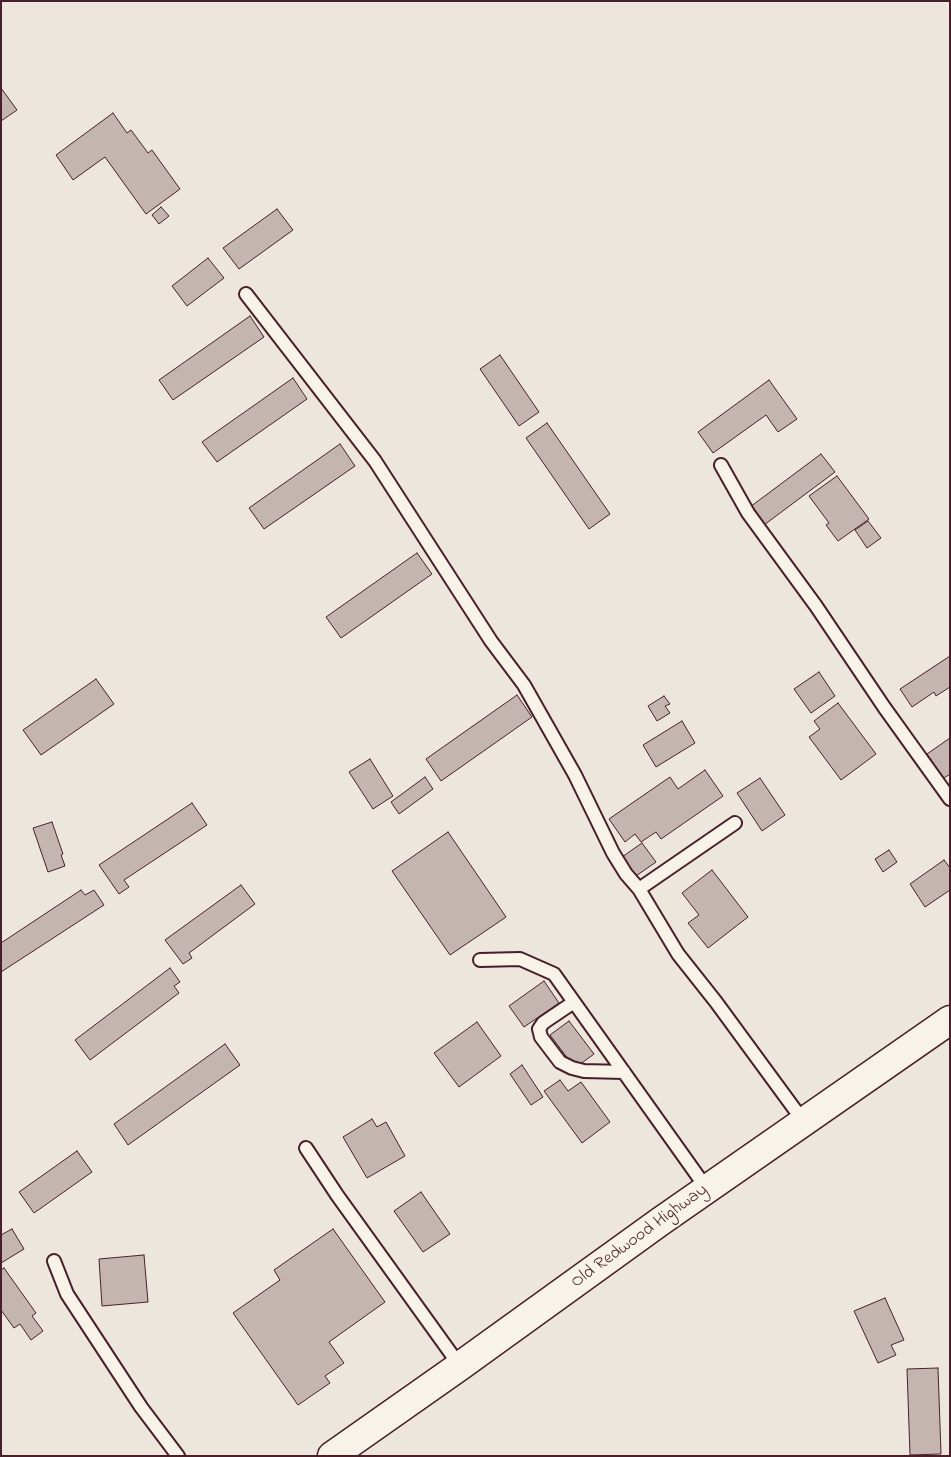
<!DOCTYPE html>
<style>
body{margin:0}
#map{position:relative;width:951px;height:1457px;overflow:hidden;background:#ece6dd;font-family:"Indie Flower",sans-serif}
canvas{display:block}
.frame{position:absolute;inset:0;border:2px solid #4a1f2b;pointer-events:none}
</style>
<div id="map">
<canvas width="951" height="1457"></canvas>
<div class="frame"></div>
</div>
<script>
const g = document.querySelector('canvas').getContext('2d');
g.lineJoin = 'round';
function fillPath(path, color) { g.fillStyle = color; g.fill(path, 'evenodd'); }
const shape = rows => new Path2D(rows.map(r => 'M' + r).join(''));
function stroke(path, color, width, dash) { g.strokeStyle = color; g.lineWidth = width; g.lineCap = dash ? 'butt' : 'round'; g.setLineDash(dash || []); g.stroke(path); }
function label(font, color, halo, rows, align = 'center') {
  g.font = font + ' "Indie Flower",sans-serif'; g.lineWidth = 4; g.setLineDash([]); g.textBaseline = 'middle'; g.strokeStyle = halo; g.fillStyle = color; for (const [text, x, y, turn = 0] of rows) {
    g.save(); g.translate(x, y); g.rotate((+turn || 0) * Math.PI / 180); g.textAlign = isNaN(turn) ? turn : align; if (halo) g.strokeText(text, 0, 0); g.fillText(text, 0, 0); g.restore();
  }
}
const building = shape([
 [1,88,17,110,1,121,1,88],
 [113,113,127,133,131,130,148,153,152,150,180,189,146,214,105,157,73,180,56,155,113,113],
 [161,207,169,216,159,224,152,215,161,207],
 [277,209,293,230,239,269,223,248,277,209],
 [208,258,224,278,187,306,172,286,208,258],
 [250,316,264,337,173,400,159,380,250,316],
 [500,355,539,412,519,426,480,369,500,355],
 [293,378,307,399,217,462,202,442,293,378],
 [769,380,797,419,778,432,766,415,713,453,698,432,769,380],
 [547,423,610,514,589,529,526,438,547,423],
 [340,444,355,466,264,529,249,508,340,444],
 [821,454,835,472,764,525,750,507,821,454],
 [837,476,869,519,838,541,826,525,829,523,809,496,837,476],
 [868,521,881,538,867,548,855,530,868,521],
 [417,553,432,574,341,638,326,617,417,553],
 [950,656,950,687,936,696,934,692,912,707,900,689,950,656],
 [819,672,835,696,811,713,794,689,819,672],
 [96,679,114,704,41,755,23,730,96,679],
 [517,695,532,717,441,781,426,759,517,695],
 [664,696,670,704,665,706,670,713,657,721,648,706,664,696],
 [838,703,876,754,841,780,809,737,820,729,814,721,838,703],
 [682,721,695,743,656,767,643,745,682,721],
 [950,738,950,774,944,778,927,754,950,738],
 [370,759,393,796,373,809,349,772,370,759],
 [705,770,723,796,661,839,656,832,641,842,635,834,625,842,609,819,670,777,678,789,705,770],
 [425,777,433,789,399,814,391,802,425,777],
 [760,778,785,815,762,831,737,793,760,778],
 [192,803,207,825,124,880,129,887,119,894,99,865,192,803],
 [52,822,63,854,61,855,65,866,48,872,33,828,52,822],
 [448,832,506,917,450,955,392,871,448,832],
 [642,843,656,862,636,876,622,857,642,843],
 [889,850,897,862,883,872,875,859,889,850],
 [944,860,950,868,950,890,925,907,910,884,944,860],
 [712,870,748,917,708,948,688,923,699,915,682,893,712,870],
 [241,885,255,904,189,953,192,958,183,964,165,940,241,885],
 [81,890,85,895,94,890,104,905,1,972,1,943,81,890],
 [170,968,180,982,174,986,179,993,90,1060,75,1040,170,968],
 [544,981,559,1003,524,1027,509,1006,544,981],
 [569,1021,594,1054,575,1068,550,1035,569,1021],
 [477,1022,501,1056,459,1087,434,1053,477,1022],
 [225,1044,240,1065,128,1145,114,1124,225,1044],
 [522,1065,543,1097,531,1105,510,1074,522,1065],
 [560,1080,568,1091,581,1082,610,1122,582,1143,544,1091,560,1080],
 [372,1119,377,1127,386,1122,405,1156,367,1178,343,1137,372,1119],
 [77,1151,92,1172,34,1213,19,1192,77,1151],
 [421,1192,450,1234,423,1252,394,1211,421,1192],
 [12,1229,24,1249,1,1263,1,1235,12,1229],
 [333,1229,385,1302,329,1342,344,1363,325,1376,330,1383,298,1405,233,1313,280,1280,274,1270,333,1229],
 [144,1255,148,1302,102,1306,99,1259,144,1255],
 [4,1268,36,1313,32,1316,43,1331,31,1340,20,1324,14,1328,1,1310,1,1270,4,1268],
 [885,1298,904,1340,891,1345,896,1355,878,1363,854,1311,885,1298],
 [938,1368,941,1454,910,1455,907,1369,938,1368]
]);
fillPath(building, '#c4b5b0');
stroke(building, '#4a1f2b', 1);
const lane = shape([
 [246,294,375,461,491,641,524,685,575,775,613,853,626,874,639,889,678,954,716,1002,804,1122],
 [721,465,748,513,816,606,884,707,950,799],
 [639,889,735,823],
 [480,960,520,959,554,974,707,1189],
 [574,1002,543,1023,539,1029,541,1037,560,1062,572,1068,584,1071,624,1072],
 [306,1148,337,1195,460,1366],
 [54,1261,67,1294,141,1407,178,1456]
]);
const secondary = shape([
 [332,1456,460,1366,661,1221,950,1020]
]);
stroke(lane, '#4a1f2b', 16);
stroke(secondary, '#4a1f2b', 31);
stroke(lane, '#f7f3e8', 12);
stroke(secondary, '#f7f3e8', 28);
label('18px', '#4a1f2b', '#f7f3e8', [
 ["Old Redwood Highway",640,1237,-36]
]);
</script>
